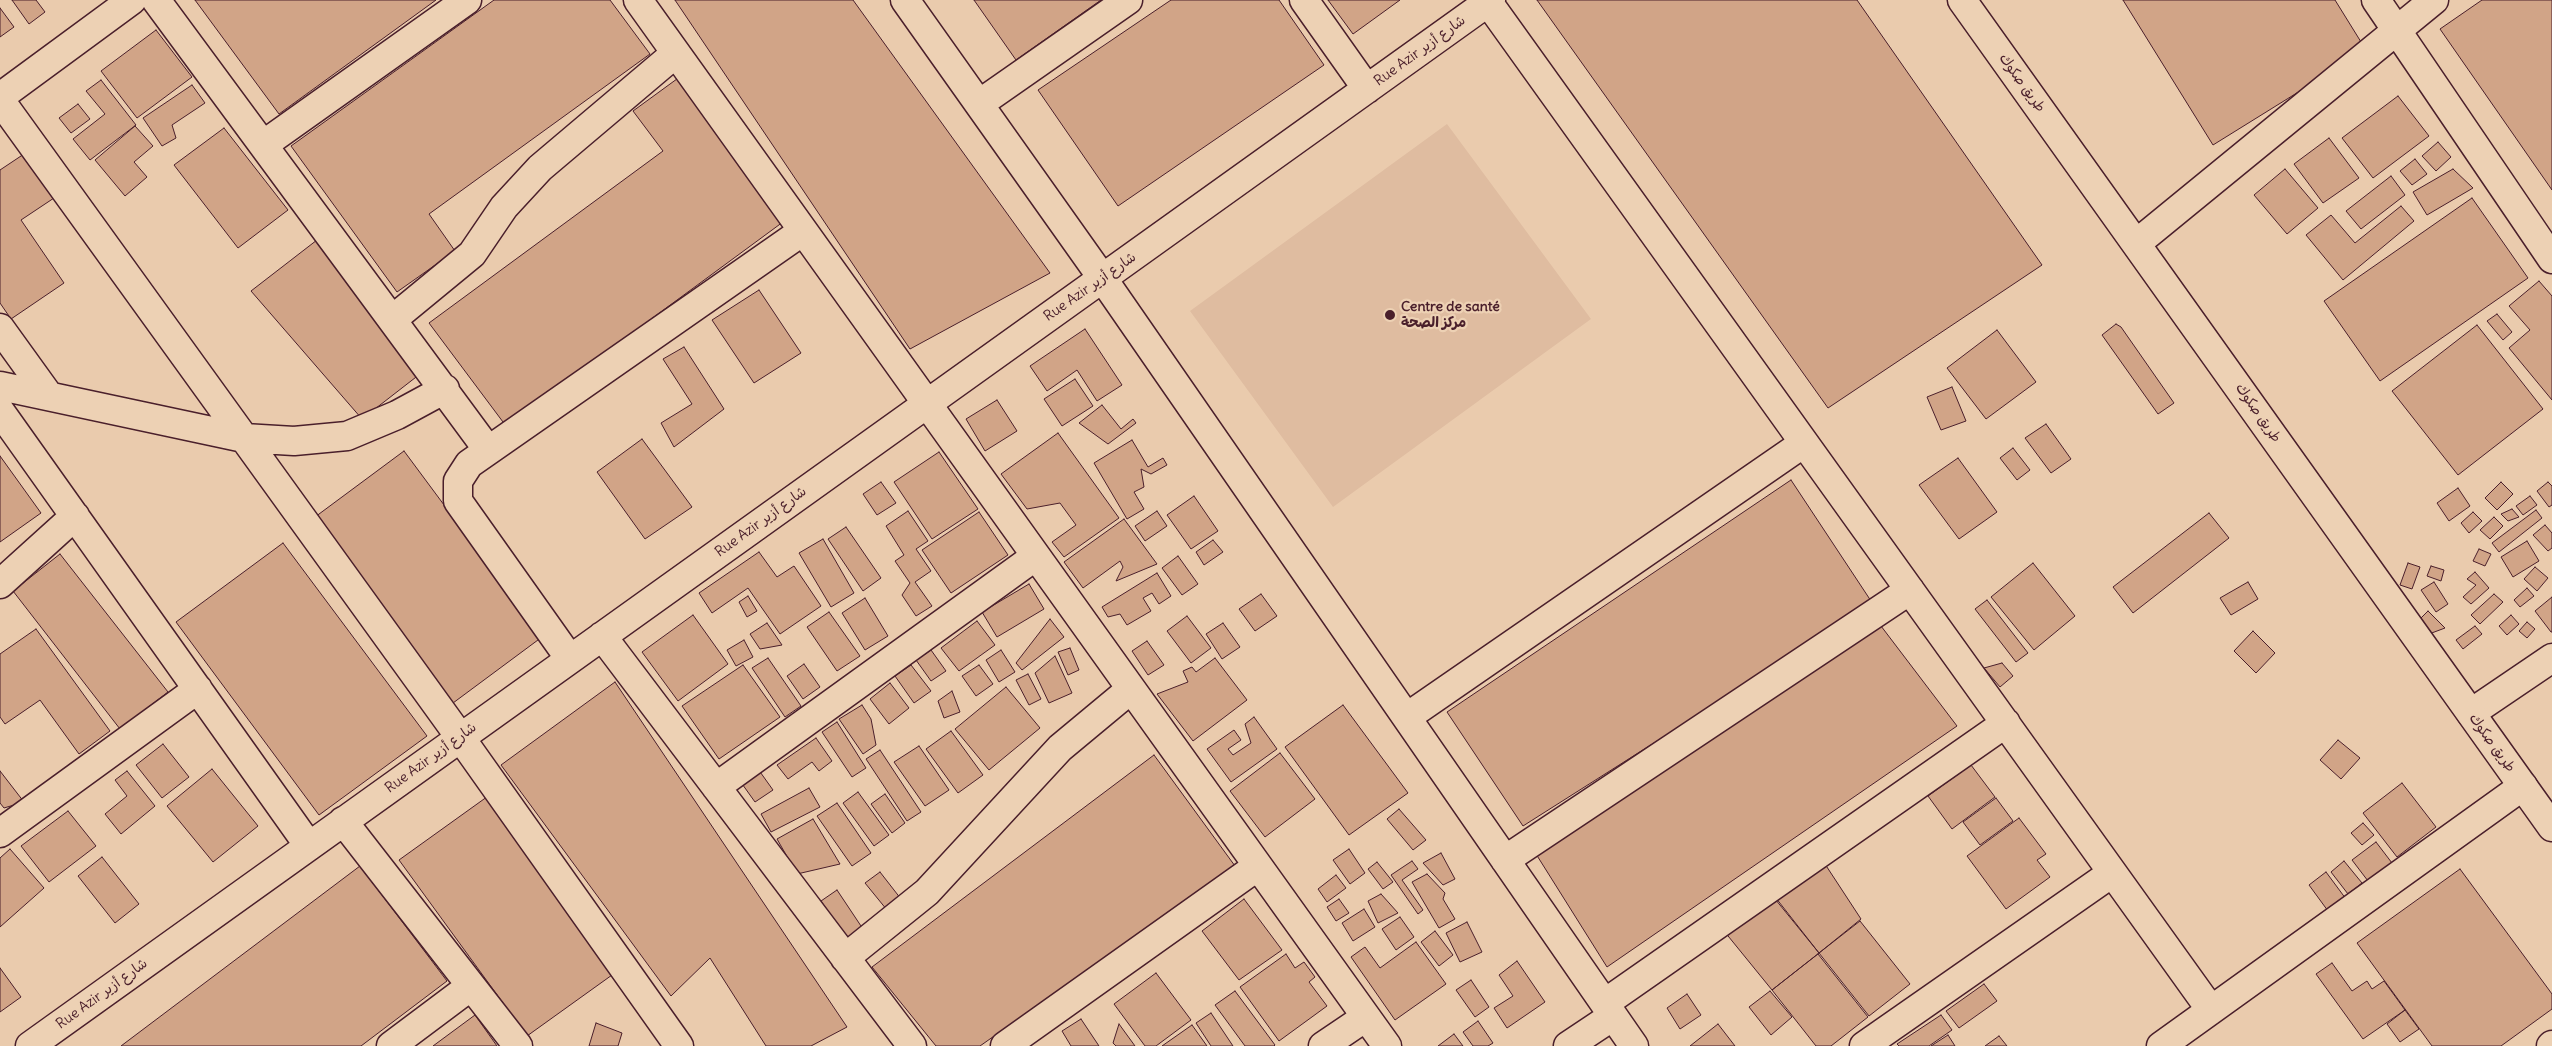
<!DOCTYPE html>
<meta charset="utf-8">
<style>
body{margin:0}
canvas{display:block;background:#eacbad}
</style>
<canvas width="2552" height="1046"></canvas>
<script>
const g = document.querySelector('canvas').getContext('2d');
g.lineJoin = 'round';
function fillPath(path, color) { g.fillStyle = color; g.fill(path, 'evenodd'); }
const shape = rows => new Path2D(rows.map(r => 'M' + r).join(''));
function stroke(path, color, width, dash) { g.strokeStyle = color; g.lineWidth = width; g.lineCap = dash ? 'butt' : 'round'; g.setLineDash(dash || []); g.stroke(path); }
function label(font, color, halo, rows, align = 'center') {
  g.font = font + ' Delius,"Playpen Sans Arabic",sans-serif'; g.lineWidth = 4.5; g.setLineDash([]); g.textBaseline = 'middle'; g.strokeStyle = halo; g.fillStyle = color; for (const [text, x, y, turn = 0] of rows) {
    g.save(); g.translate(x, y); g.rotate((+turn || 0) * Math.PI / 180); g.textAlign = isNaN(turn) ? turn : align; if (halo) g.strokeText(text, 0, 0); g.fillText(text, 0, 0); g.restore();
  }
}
fillPath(shape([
 [1447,124,1591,319,1333,507,1190,311]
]), '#dfbca0');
const building = shape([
 [12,0,36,0,45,12,29,24,12,0],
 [195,0,436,0,279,114,195,0],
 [494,0,610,0,650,54,429,214,455,251,397,292,291,146,494,0],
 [675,0,853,0,1050,273,910,349,675,0],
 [974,0,1101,0,1016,60,974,0],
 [1171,0,1279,0,1324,65,1118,206,1038,90,1171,0],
 [1328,0,1400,0,1353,34,1328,0],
 [1537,0,1857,0,2042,265,1828,408,1537,0],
 [2123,0,2335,0,2366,50,2213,145,2123,0],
 [2482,0,2552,0,2552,190,2440,29,2482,0],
 [0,8,14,27,0,37,0,8],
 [156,30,192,77,137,118,101,71,156,30],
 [681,76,787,219,506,426,429,323,663,151,633,111,681,76],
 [101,80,136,125,90,160,73,139,105,114,86,91,101,80],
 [192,85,205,103,172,125,176,138,162,146,143,118,192,85],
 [2398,96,2429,136,2373,178,2342,138,2398,96],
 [78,104,90,119,71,133,59,118,78,104],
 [135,126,153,146,134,162,147,177,125,196,95,160,135,126],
 [224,128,288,210,238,248,174,165,224,128],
 [2329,138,2359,178,2323,203,2294,164,2329,138],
 [2438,142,2451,157,2436,171,2422,156,2438,142],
 [27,152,57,196,21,220,64,283,11,319,0,303,0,170,27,152],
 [2415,159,2427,174,2412,185,2400,171,2415,159],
 [2285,169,2318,208,2287,234,2254,195,2285,169],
 [2453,169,2473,188,2427,215,2413,192,2453,169],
 [2391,176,2405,195,2361,229,2346,211,2391,176],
 [2472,198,2528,278,2380,381,2324,301,2472,198],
 [2401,206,2414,221,2343,280,2306,235,2331,215,2355,243,2401,206],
 [317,240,420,374,362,419,251,291,317,240],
 [2539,281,2552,296,2552,400,2509,348,2530,330,2509,306,2539,281],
 [759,290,801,353,754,383,712,320,759,290],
 [2497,314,2512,332,2503,340,2487,321,2497,314],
 [2116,324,2121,327,2174,403,2158,414,2102,335,2116,324],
 [2477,325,2543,409,2458,475,2392,391,2477,325],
 [1085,329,1122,385,1097,401,1077,370,1047,391,1030,366,1085,329],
 [1997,330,2036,382,1986,419,1947,368,1997,330],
 [684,347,724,409,674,447,661,423,692,404,663,359,684,347],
 [1075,379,1093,406,1062,426,1044,399,1075,379],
 [1952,387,1966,421,1941,430,1927,397,1952,387],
 [997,400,1017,431,985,451,966,419,997,400],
 [1102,405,1121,429,1133,419,1136,423,1108,444,1079,423,1102,405],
 [2046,424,2071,459,2051,473,2025,438,2046,424],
 [1058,433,1119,518,1064,557,1052,542,1076,525,1060,503,1027,509,1001,474,1058,433],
 [642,439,692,507,645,539,597,472,642,439],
 [1132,440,1148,467,1163,458,1167,465,1151,474,1141,469,1144,487,1134,492,1144,509,1127,519,1094,463,1132,440],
 [2013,448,2030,470,2017,480,2000,458,2013,448],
 [404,451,542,637,453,703,315,517,404,451],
 [939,452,978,509,932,539,894,482,939,452],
 [0,456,41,513,0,542,0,456],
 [1958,458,1997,512,1959,539,1919,485,1958,458],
 [1791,480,1873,604,1523,826,1447,712,1791,480],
 [881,482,896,503,877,515,863,494,881,482],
 [2501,482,2513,494,2497,510,2485,498,2501,482],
 [2548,482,2552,486,2552,505,2549,507,2537,491,2548,482],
 [2458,488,2470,506,2449,521,2437,503,2458,488],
 [1194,496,1218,531,1191,549,1167,515,1194,496],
 [2530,496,2537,505,2523,515,2516,506,2530,496],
 [2512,509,2519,517,2508,521,2501,514,2512,509],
 [2536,510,2542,518,2499,552,2492,543,2536,510],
 [908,511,928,541,916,549,931,571,915,582,932,606,916,616,902,595,910,583,895,561,904,555,886,526,908,511],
 [1157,511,1167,526,1145,541,1135,526,1157,511],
 [979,512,1008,555,951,593,922,550,979,512],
 [2473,512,2482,521,2469,533,2461,523,2473,512],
 [2209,513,2229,538,2133,613,2113,587,2209,513],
 [2494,517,2503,526,2490,539,2480,530,2494,517],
 [1124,519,1157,564,1116,581,1123,567,1120,561,1083,588,1064,562,1124,519],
 [2545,525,2552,533,2552,548,2548,551,2533,535,2545,525],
 [846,527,881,578,863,591,828,539,846,527],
 [823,539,854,593,831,607,799,553,823,539],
 [1213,540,1223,552,1204,565,1196,552,1213,540],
 [2527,541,2539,561,2513,577,2501,557,2527,541],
 [283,543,427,736,319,815,176,622,283,543],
 [2479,549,2491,554,2485,566,2473,561,2479,549],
 [759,552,777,577,794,566,821,606,780,634,748,588,712,613,699,593,759,552],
 [60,554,168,692,120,729,13,591,60,554],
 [1178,556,1198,584,1182,595,1162,568,1178,556],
 [2033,563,2075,616,2034,650,1991,597,2033,563],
 [2408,563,2420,567,2412,589,2400,585,2408,563],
 [2431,566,2444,570,2441,581,2427,576,2431,566],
 [2535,567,2548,578,2537,591,2524,579,2535,567],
 [2475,572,2489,588,2471,604,2463,597,2476,585,2467,579,2475,572],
 [1157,573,1171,596,1159,604,1152,593,1143,598,1151,611,1127,625,1120,614,1108,617,1102,607,1157,573],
 [2248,582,2258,599,2231,615,2220,598,2248,582],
 [2434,582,2448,604,2436,612,2421,590,2434,582],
 [1029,584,1044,609,997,637,982,612,1029,584],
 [2527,588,2534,596,2520,607,2514,600,2527,588],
 [1261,594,1277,616,1255,631,1239,609,1261,594],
 [2494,594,2503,602,2480,624,2471,615,2494,594],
 [748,596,757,611,747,617,739,602,748,596],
 [2552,597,2552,632,2551,632,2535,611,2552,597],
 [865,598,888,636,865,650,842,613,865,598],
 [1987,600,2028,653,2016,662,1975,609,1987,600],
 [2428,611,2445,628,2429,634,2417,622,2428,611],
 [829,612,860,656,837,671,807,627,829,612],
 [693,615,728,664,678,701,642,652,693,615],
 [2511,615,2519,624,2507,635,2499,626,2511,615],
 [1187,616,1211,648,1191,663,1167,631,1187,616],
 [1050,619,1064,637,1022,670,1016,663,1050,619],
 [977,621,995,645,959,671,941,648,977,621],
 [2527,622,2535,629,2527,638,2519,631,2527,622],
 [767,623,782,645,760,649,750,634,767,623],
 [1223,623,1240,647,1222,659,1206,634,1223,623],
 [1881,626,1957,726,1607,967,1536,854,1881,626],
 [2475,626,2482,634,2463,649,2456,640,2475,626],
 [36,629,110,731,79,754,40,700,5,724,0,717,0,654,36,629],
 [2253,631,2275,653,2256,673,2234,651,2253,631],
 [744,640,753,657,736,666,727,650,744,640],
 [1147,641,1164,665,1148,675,1132,651,1147,641],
 [1070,648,1079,670,1068,675,1058,652,1070,648],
 [931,650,946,671,931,681,916,660,931,650],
 [1001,650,1015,672,999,682,986,660,1001,650],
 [1055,656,1072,693,1049,703,1035,673,1055,656],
 [768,658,801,706,785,717,752,668,768,658],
 [1215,658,1247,700,1193,741,1157,694,1188,682,1183,671,1192,667,1196,672,1215,658],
 [2002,663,2013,676,2000,687,1984,668,2002,663],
 [804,664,820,687,803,699,787,676,804,664],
 [743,665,780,717,719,759,682,706,743,665],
 [911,665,931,691,914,703,895,676,911,665],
 [979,665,993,684,976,696,962,676,979,665],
 [1028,674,1041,699,1029,705,1016,680,1028,674],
 [615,682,847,1027,811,1046,766,1046,710,958,671,996,501,765,615,682],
 [890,683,909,708,889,724,870,699,890,683],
 [1006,687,1040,728,989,770,955,729,1006,687],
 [952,691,960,712,944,718,938,701,952,691],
 [862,705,871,719,876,745,863,754,839,719,862,705],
 [1343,705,1408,793,1349,835,1285,747,1343,705],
 [1254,717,1277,749,1231,782,1207,749,1234,730,1241,740,1228,749,1233,755,1251,743,1245,724,1254,717],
 [837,722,866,768,852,777,822,732,837,722],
 [951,731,983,775,958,793,926,749,951,731],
 [816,738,832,761,819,771,812,762,788,779,777,765,816,738],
 [2338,740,2360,758,2341,779,2320,760,2338,740],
 [163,744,189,777,162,798,136,765,163,744],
 [919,746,949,790,925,806,894,762,919,746],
 [880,750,921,812,907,821,866,759,880,750],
 [1280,753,1315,799,1265,837,1230,791,1280,753],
 [1154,755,1235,866,980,1046,936,1046,872,967,1154,755],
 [1971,765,1995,797,1952,829,1928,796,1971,765],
 [212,769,258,826,213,862,167,806,212,769],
 [758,769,773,790,755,802,740,781,758,769],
 [0,771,24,802,4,808,0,803,0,771],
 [127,771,155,806,121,834,105,814,127,796,115,780,127,771],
 [2402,783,2436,827,2397,857,2363,813,2402,783],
 [809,788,820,807,771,832,761,814,809,788],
 [858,792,889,835,874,846,843,803,858,792],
 [491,794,619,970,527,1036,399,860,491,794],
 [885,794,905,823,892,833,871,804,885,794],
 [1996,798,2013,821,1980,845,1963,822,1996,798],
 [837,803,871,853,852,866,817,816,837,803],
 [1399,809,1426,840,1413,850,1387,819,1399,809],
 [68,811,96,846,49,882,21,846,68,811],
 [2019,818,2046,854,2037,860,2050,877,2006,909,1967,856,2019,818],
 [813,819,840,864,797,874,777,839,813,819],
 [2363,823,2374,835,2362,845,2351,833,2363,823],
 [2376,842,2392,863,2368,881,2352,860,2376,842],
 [10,849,44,888,0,927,0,858,10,849],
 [1349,849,1365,873,1350,884,1333,860,1349,849],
 [1441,853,1455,879,1443,885,1423,863,1441,853],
 [102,857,139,904,115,923,78,876,102,857],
 [1412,861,1418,869,1402,880,1423,910,1418,914,1391,875,1412,861],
 [1823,861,1861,919,1819,953,1772,893,1823,861],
 [2344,861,2362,883,2348,894,2331,872,2344,861],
 [1377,862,1393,882,1383,889,1368,869,1377,862],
 [360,866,447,981,361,1046,121,1046,360,866],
 [2460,869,2552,994,2552,1009,2501,1046,2432,1046,2357,943,2460,869],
 [880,872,901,899,887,910,865,883,880,872],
 [2326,872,2346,899,2328,911,2309,885,2326,872],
 [1427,874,1445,893,1443,899,1455,919,1439,928,1412,882,1427,874],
 [1336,875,1346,888,1327,902,1318,889,1336,875],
 [837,890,863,929,847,940,821,901,837,890],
 [1381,894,1398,913,1378,923,1368,901,1381,894],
 [1771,894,1819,953,1772,990,1724,931,1771,894],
 [1244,899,1282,950,1239,980,1202,931,1244,899],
 [1339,899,1349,913,1336,921,1327,907,1339,899],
 [1364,909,1375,927,1353,941,1342,923,1364,909],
 [1400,917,1414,937,1396,950,1382,929,1400,917],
 [1860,921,1910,984,1869,1016,1819,953,1860,921],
 [1467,922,1482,952,1460,962,1446,933,1467,922],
 [1435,931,1453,955,1439,966,1421,942,1435,931],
 [1416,942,1446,984,1395,1020,1351,957,1365,947,1380,968,1416,942],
 [1286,954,1295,968,1304,962,1315,977,1309,982,1327,1006,1279,1041,1240,987,1286,954],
 [1818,954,1868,1017,1831,1046,1816,1046,1772,990,1818,954],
 [1517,961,1545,1002,1507,1028,1494,1008,1513,996,1499,975,1517,961],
 [2332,963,2352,991,2367,981,2372,989,2384,981,2405,1010,2363,1039,2316,974,2332,963],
 [0,968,21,997,0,1012,0,968],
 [1156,973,1191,1020,1156,1046,1145,1046,1114,1004,1156,973],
 [1471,980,1489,1007,1475,1017,1456,990,1471,980],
 [1984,984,1997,1001,1959,1028,1946,1011,1984,984],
 [1235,991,1275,1045,1274,1046,1245,1046,1215,1005,1235,991],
 [1770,991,1792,1017,1771,1035,1749,1007,1770,991],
 [1687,994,1701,1015,1680,1029,1667,1008,1687,994],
 [2405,1010,2419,1029,2400,1042,2387,1024,2405,1010],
 [1211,1013,1233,1046,1211,1046,1196,1023,1211,1013],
 [475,1015,497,1046,433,1046,475,1015],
 [1941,1015,1952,1030,1929,1046,1899,1046,1897,1044,1941,1015],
 [1081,1019,1099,1046,1071,1046,1062,1031,1081,1019],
 [1478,1021,1493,1043,1488,1046,1473,1046,1463,1032,1478,1021],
 [596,1023,622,1033,618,1046,589,1046,596,1023],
 [1119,1024,1135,1046,1116,1046,1113,1043,1119,1024],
 [1718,1024,1735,1046,1690,1046,1718,1024],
 [1192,1025,1207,1046,1162,1046,1192,1025],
 [1454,1034,1463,1046,1438,1046,1454,1034],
 [1948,1035,1955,1046,1931,1046,1948,1035],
 [1999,1036,2007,1046,1985,1046,1999,1036]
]);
fillPath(building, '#d1a487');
stroke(building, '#4a1f2b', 1);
const minor = shape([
 [156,0,488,450],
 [638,0,1387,1046],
 [905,0,1103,279,1634,1046],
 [1304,0,1367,89],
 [2376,0,2552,259],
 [1488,2,2211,1010],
 [0,97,132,0],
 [0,100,460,737,679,1046],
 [979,104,1128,0],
 [263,145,467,0],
 [2137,243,2434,0],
 [393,319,472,254,504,207,540,168,676,53],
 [0,328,49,396],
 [0,386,244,438,294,441,347,436,397,415,445,389],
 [0,411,309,846],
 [0,584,75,516],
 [602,636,912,1046],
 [570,659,458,501,458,481,469,464,803,231],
 [2471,713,2552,658],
 [1407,717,1804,443],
 [716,787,1036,556],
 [343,821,518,1046],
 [0,833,198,689],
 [1505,860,1910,590],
 [845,958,927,892,1060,748,1131,689],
 [1605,1003,2006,723],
 [30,1046,1491,0],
 [391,1046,471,986],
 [1005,1046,1258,866],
 [1323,1046,1366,1017],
 [1568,1046,1613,1016],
 [1864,1046,2112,873],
 [2161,1046,2523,786],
 [2551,1046,2552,1045]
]);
const tertiary = shape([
 [1962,0,2552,827]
]);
stroke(minor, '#4a1f2b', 31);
stroke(tertiary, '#4a1f2b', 31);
stroke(minor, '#edd1b4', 28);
stroke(tertiary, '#edd1b4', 28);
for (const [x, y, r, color] of [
 [1390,315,6,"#4a1f2b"]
]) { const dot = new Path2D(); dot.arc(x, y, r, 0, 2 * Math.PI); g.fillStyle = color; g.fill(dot); stroke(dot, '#edd1b4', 2); }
label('14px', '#4a1f2b', '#edd1b4', [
 ["Rue Azir شارع أزير",1420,51,-36],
 ["طريق صكوك",2022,83,54],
 ["Rue Azir شارع أزير",1090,287,-35],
 ["طريق صكوك",2258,413,55],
 ["Rue Azir شارع أزير",761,522,-36],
 ["طريق صكوك",2492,743,54],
 ["Rue Azir شارع أزير",431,758,-36],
 ["Rue Azir شارع أزير",102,994,-36]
]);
label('bold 14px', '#4a1f2b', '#edd1b4', [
 ["Centre de santé",1401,307],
 ["مركز الصحة",1401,323]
], 'left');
</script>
